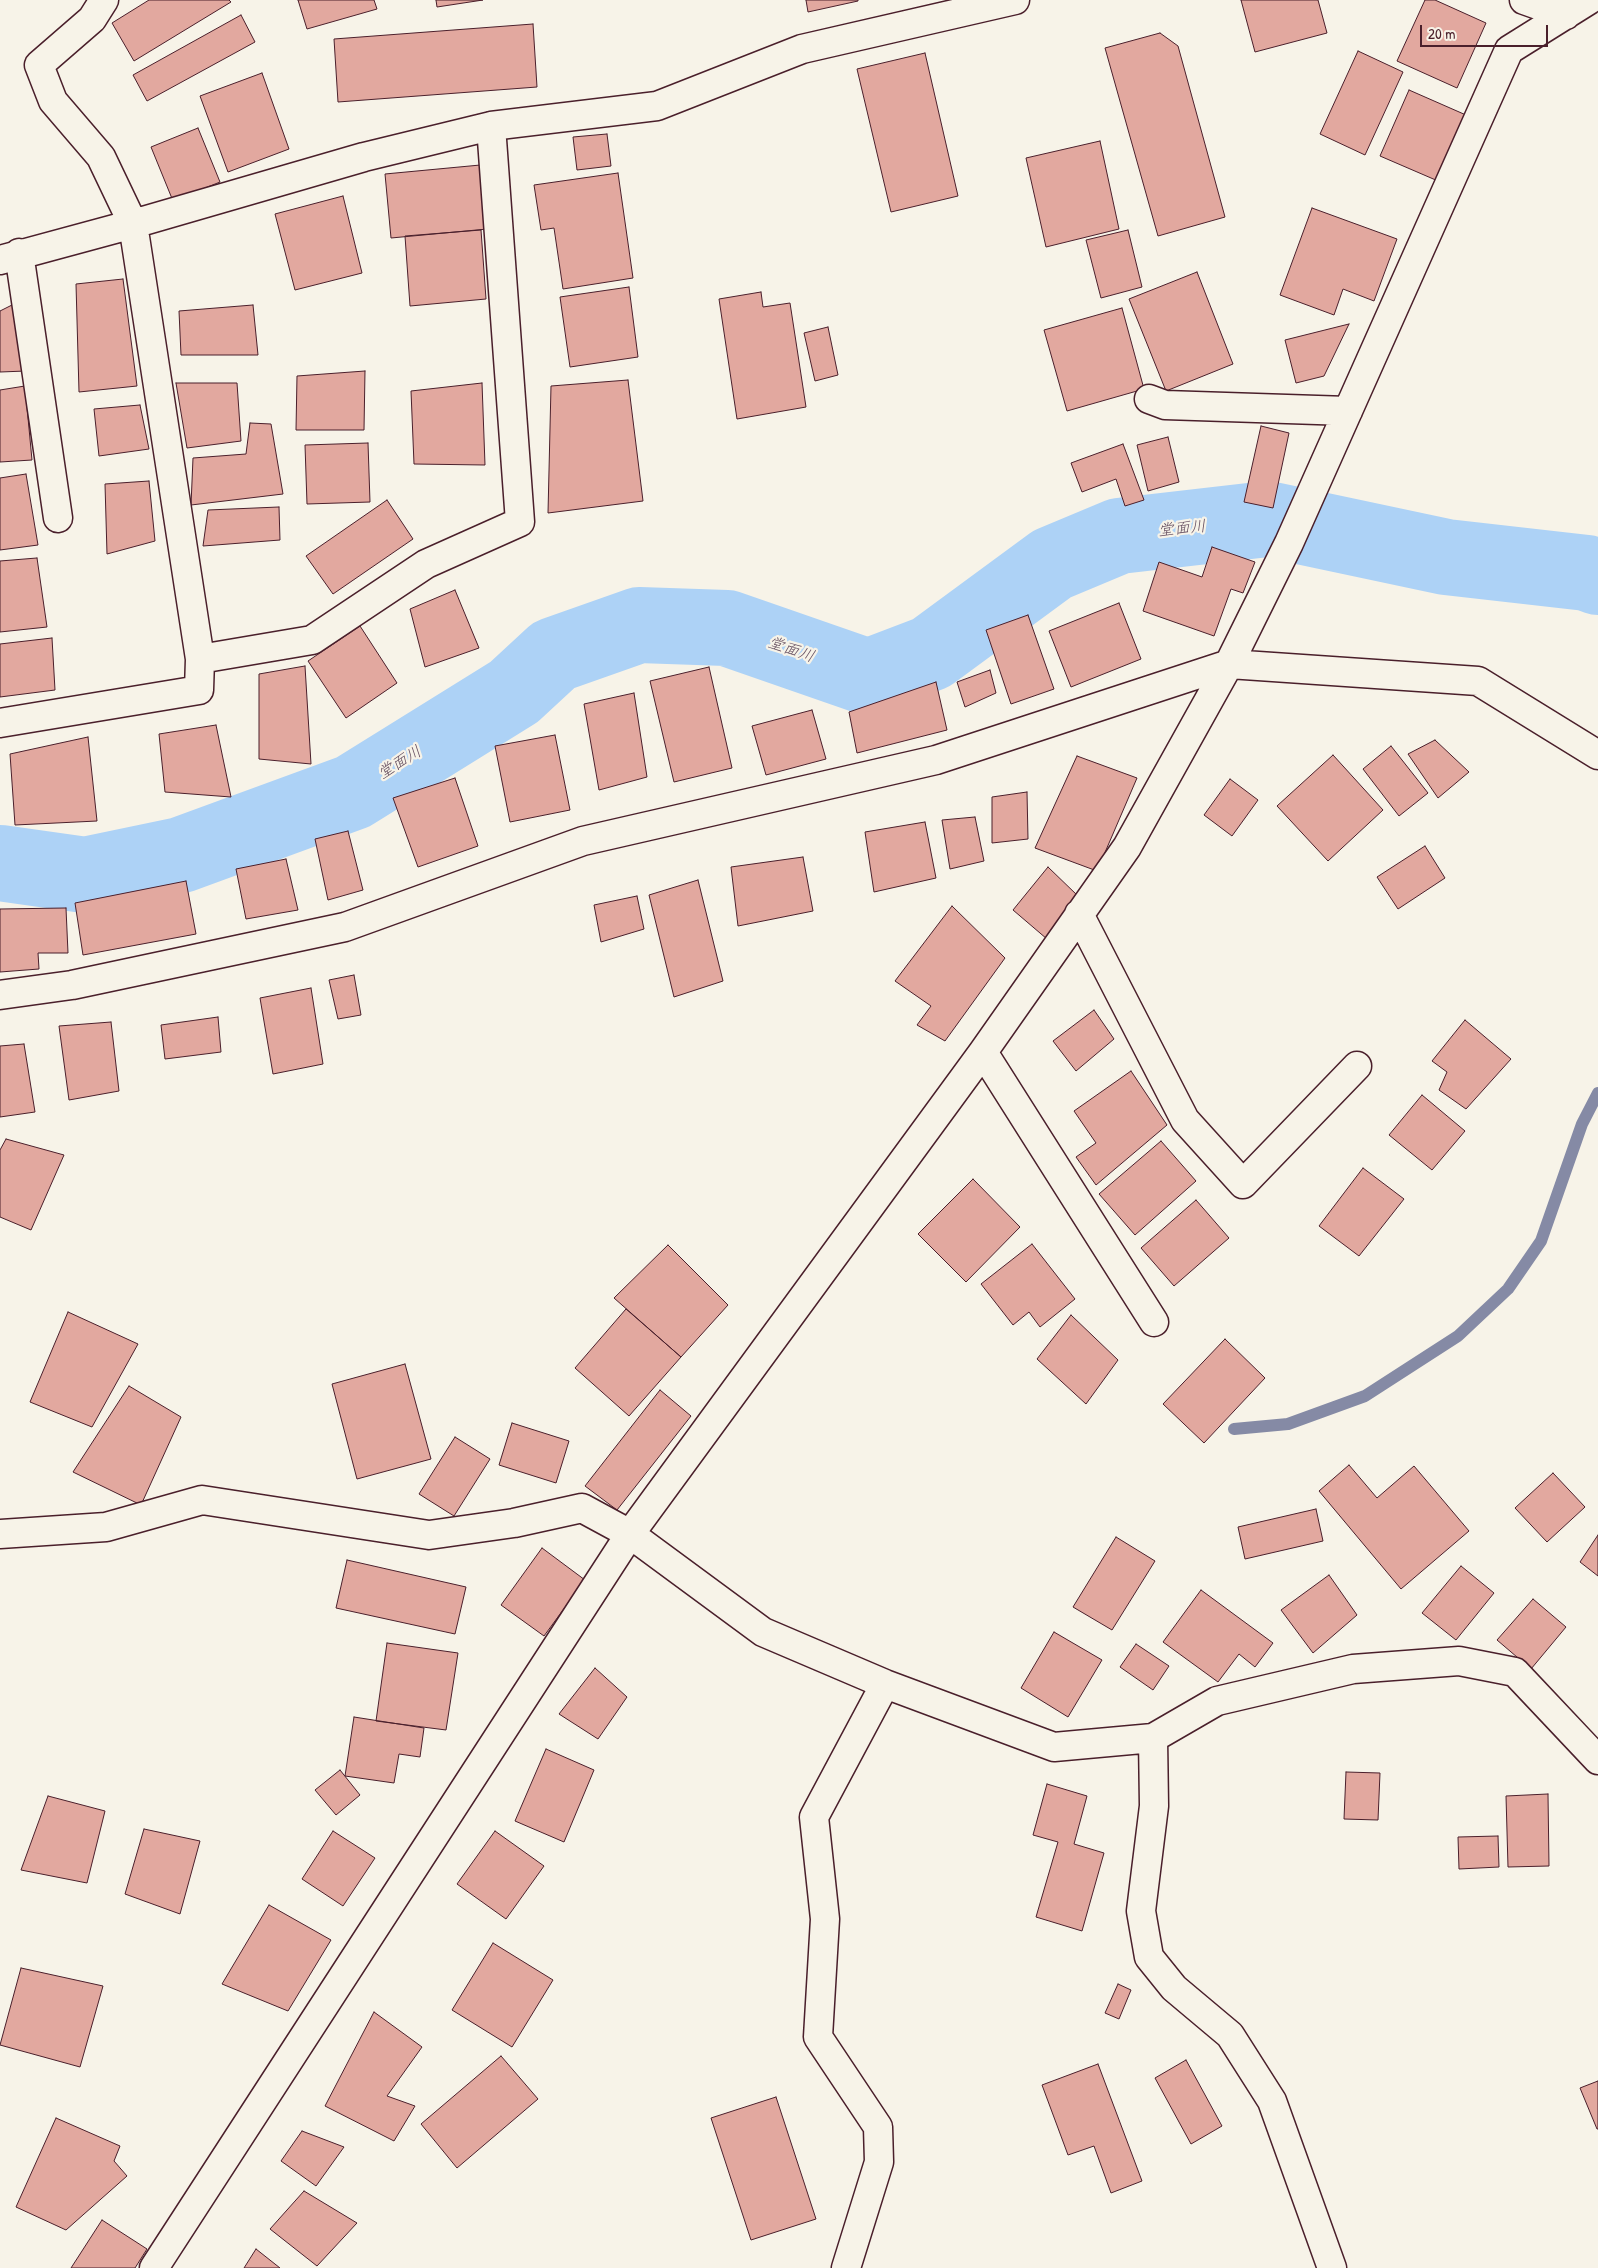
<!DOCTYPE html>
<meta charset="utf-8">
<style>
body{margin:0}
#map{position:relative;width:1598px;height:2268px;overflow:hidden;background:#f7f3e8;font-family:"Patrick Hand",sans-serif}
canvas{display:block}
.scale{position:absolute;left:1420px;top:25px;width:128px;height:22px;box-sizing:border-box;border:2px solid #4a1f2b;border-top:0;padding-left:6px;font-size:15px;line-height:18px;white-space:nowrap;color:#4a1f2b;-webkit-text-stroke:4px #f7f3e8;paint-order:stroke}
</style>
<div id="map">
<canvas width="1598" height="2268"></canvas>
<div class="scale">20 m</div>
</div>
<script>
const g = document.querySelector('canvas').getContext('2d');
g.lineJoin = 'round';
const shape = rows => new Path2D(rows.map(r => 'M' + r).join(''));
function stroke(path, color, width, dash) { g.strokeStyle = color; g.lineWidth = width; g.lineCap = dash ? 'butt' : 'round'; g.setLineDash(dash || []); g.stroke(path); }
function fillPath(path, color) { g.fillStyle = color; g.fill(path, 'evenodd'); }
function label(font, color, halo, rows, align = 'center') {
  g.font = font + ' "Patrick Hand","Klee One",sans-serif'; g.lineWidth = 4.5; g.setLineDash([]); g.textBaseline = 'middle'; g.strokeStyle = halo; g.fillStyle = color; for (const [text, x, y, turn = 0] of rows) {
    g.save(); g.translate(x, y); g.rotate((+turn || 0) * Math.PI / 180); g.textAlign = isNaN(turn) ? turn : align; if (halo) g.strokeText(text, 0, 0); g.fillText(text, 0, 0); g.restore();
  }
}
stroke(shape([
 [1234,1429,1288,1424,1365,1396,1458,1336,1508,1289,1541,1241,1582,1124,1598,1093]
]), '#858aa5', 12);
stroke(shape([
 [0,863,85,875,181,855,353,792,514,692,554,655,639,625,727,628,868,677,931,653,1052,564,1119,536,1267,519,1446,557,1587,573,1598,577]
]), '#add2f6', 76);
const building = shape([
 [149,0,229,0,231,2,134,61,112,23,149,0],
 [298,0,374,0,377,9,307,29,298,0],
 [436,0,483,0,437,7,436,0],
 [806,0,858,0,858,1,808,12,806,0],
 [1241,0,1318,0,1327,33,1255,52,1241,0],
 [1425,0,1435,0,1486,23,1457,88,1397,61,1425,0],
 [241,15,255,42,147,101,133,75,241,15],
 [533,24,537,87,338,102,334,39,533,24],
 [1160,33,1178,46,1225,217,1158,236,1105,48,1160,33],
 [1358,51,1403,72,1365,155,1320,134,1358,51],
 [925,53,958,196,891,212,857,69,925,53],
 [262,73,289,149,228,172,200,96,262,73],
 [1409,90,1466,115,1438,181,1380,156,1409,90],
 [198,128,220,182,173,201,151,147,198,128],
 [607,134,611,166,577,170,573,137,607,134],
 [1100,141,1119,229,1046,247,1026,158,1100,141],
 [491,164,498,228,391,238,385,174,491,164],
 [618,173,633,278,563,289,554,228,541,230,534,185,618,173],
 [343,196,362,273,295,290,275,214,343,196],
 [1312,208,1397,239,1374,301,1343,289,1334,315,1280,295,1312,208],
 [481,230,486,299,410,306,405,236,481,230],
 [1128,230,1142,287,1101,298,1086,240,1128,230],
 [1197,272,1233,364,1166,391,1129,299,1197,272],
 [123,279,137,386,79,392,76,284,123,279],
 [629,287,638,357,570,367,560,297,629,287],
 [761,292,763,307,790,303,806,407,737,419,719,299,761,292],
 [22,300,26,371,0,372,0,311,22,300],
 [253,305,258,355,181,355,179,311,253,305],
 [1122,308,1144,389,1067,411,1044,330,1122,308],
 [1349,324,1324,376,1296,383,1285,340,1349,324],
 [828,327,838,375,815,381,804,333,828,327],
 [365,371,364,430,296,430,297,376,365,371],
 [628,380,643,501,548,513,551,386,628,380],
 [176,383,237,383,241,441,187,448,176,383],
 [482,383,485,465,414,464,411,391,482,383],
 [25,386,32,460,0,462,0,390,25,386],
 [140,405,149,449,99,456,94,409,140,405],
 [250,423,271,424,283,494,191,505,193,458,246,454,250,423],
 [1261,426,1289,433,1273,508,1244,502,1261,426],
 [1168,437,1179,482,1148,491,1137,445,1168,437],
 [368,443,370,502,307,504,305,445,368,443],
 [1123,444,1144,500,1125,506,1116,479,1082,492,1071,463,1123,444],
 [26,474,38,545,0,550,0,478,26,474],
 [149,481,155,541,107,554,105,484,149,481],
 [387,500,413,539,333,594,306,556,387,500],
 [279,507,280,540,203,546,208,510,279,507],
 [1212,547,1255,562,1243,593,1231,589,1214,636,1143,611,1159,562,1202,577,1212,547],
 [37,558,47,627,0,632,0,561,37,558],
 [455,590,479,648,425,667,410,609,455,590],
 [1119,603,1141,659,1071,687,1049,631,1119,603],
 [1028,615,1054,689,1011,704,986,630,1028,615],
 [360,626,397,683,346,718,308,661,360,626],
 [52,638,55,690,0,697,0,644,52,638],
 [305,666,311,764,259,759,259,674,305,666],
 [709,667,732,768,674,782,650,681,709,667],
 [990,670,996,693,965,707,957,682,990,670],
 [936,682,947,730,857,753,849,712,936,682],
 [634,693,647,777,599,790,584,704,634,693],
 [812,710,826,759,766,775,752,726,812,710],
 [216,725,231,797,165,792,159,734,216,725],
 [555,735,570,810,510,822,495,746,555,735],
 [88,737,97,821,15,825,10,754,88,737],
 [1435,740,1469,772,1438,798,1408,754,1435,740],
 [1391,746,1428,793,1399,816,1363,769,1391,746],
 [1333,755,1383,810,1328,861,1277,806,1333,755],
 [1077,756,1137,778,1097,871,1035,848,1077,756],
 [455,778,478,846,418,867,393,798,455,778],
 [1230,779,1258,800,1232,836,1204,815,1230,779],
 [1027,792,1028,839,992,843,992,797,1027,792],
 [975,817,984,861,950,869,942,820,975,817],
 [925,822,936,878,874,892,865,832,925,822],
 [348,831,363,890,328,900,315,839,348,831],
 [1425,846,1445,878,1398,909,1377,877,1425,846],
 [803,857,813,911,738,926,731,867,803,857],
 [286,859,298,910,246,919,236,869,286,859],
 [1048,867,1077,895,1047,939,1013,910,1048,867],
 [698,880,723,981,674,997,649,895,698,880],
 [186,881,196,934,83,955,75,903,186,881],
 [637,896,644,929,601,942,594,905,637,896],
 [952,906,1005,958,945,1041,917,1025,931,1006,895,981,952,906],
 [66,908,68,953,38,953,39,969,0,972,0,909,66,908],
 [354,975,361,1015,338,1019,329,980,354,975],
 [311,988,323,1064,273,1074,260,998,311,988],
 [1094,1010,1114,1039,1076,1071,1053,1041,1094,1010],
 [218,1017,221,1052,165,1059,161,1025,218,1017],
 [1465,1020,1511,1059,1466,1109,1439,1090,1447,1072,1432,1061,1465,1020],
 [111,1022,119,1091,69,1100,59,1026,111,1022],
 [24,1044,35,1112,0,1117,0,1046,24,1044],
 [1131,1071,1167,1125,1096,1185,1076,1157,1096,1143,1074,1111,1131,1071],
 [1422,1095,1465,1131,1432,1170,1389,1135,1422,1095],
 [6,1139,64,1155,31,1230,0,1217,0,1150,6,1139],
 [1161,1141,1196,1181,1135,1235,1099,1194,1161,1141],
 [1363,1168,1404,1199,1359,1256,1319,1226,1363,1168],
 [973,1179,1020,1227,966,1282,918,1234,973,1179],
 [1196,1200,1229,1238,1174,1286,1141,1248,1196,1200],
 [1032,1244,1075,1299,1040,1327,1029,1312,1013,1325,981,1284,1032,1244],
 [668,1245,728,1305,681,1357,614,1298,668,1245],
 [626,1309,681,1357,629,1416,575,1368,626,1309],
 [68,1312,138,1344,92,1427,30,1402,68,1312],
 [1071,1315,1118,1360,1086,1404,1037,1359,1071,1315],
 [1225,1339,1265,1378,1204,1443,1163,1404,1225,1339],
 [405,1364,431,1459,357,1479,332,1384,405,1364],
 [129,1386,181,1417,141,1505,73,1472,129,1386],
 [660,1390,691,1416,617,1510,585,1486,660,1390],
 [512,1423,569,1441,556,1483,499,1465,512,1423],
 [455,1437,490,1459,454,1516,419,1494,455,1437],
 [1349,1465,1377,1498,1414,1466,1469,1531,1401,1589,1319,1491,1349,1465],
 [1553,1473,1585,1507,1547,1542,1515,1508,1553,1473],
 [1316,1509,1323,1541,1245,1559,1238,1527,1316,1509],
 [1598,1535,1598,1576,1580,1562,1598,1535],
 [1116,1537,1155,1561,1112,1630,1073,1607,1116,1537],
 [542,1548,585,1580,544,1636,501,1605,542,1548],
 [347,1560,466,1587,455,1634,336,1608,347,1560],
 [1461,1566,1494,1593,1456,1640,1422,1613,1461,1566],
 [1329,1575,1357,1615,1313,1653,1281,1610,1329,1575],
 [1201,1590,1273,1643,1255,1667,1239,1654,1218,1682,1163,1642,1201,1590],
 [1533,1599,1566,1627,1531,1669,1497,1640,1533,1599],
 [1054,1632,1102,1660,1068,1717,1021,1688,1054,1632],
 [387,1643,458,1653,446,1730,376,1721,387,1643],
 [1136,1644,1169,1666,1153,1690,1120,1667,1136,1644],
 [595,1668,627,1697,598,1739,559,1714,595,1668],
 [354,1717,424,1728,420,1757,399,1754,394,1783,345,1776,354,1717],
 [546,1749,594,1770,564,1842,515,1821,546,1749],
 [340,1770,360,1795,336,1815,315,1790,340,1770],
 [1346,1772,1380,1773,1378,1820,1344,1819,1346,1772],
 [1047,1784,1087,1796,1074,1844,1104,1853,1082,1931,1036,1917,1058,1842,1033,1835,1047,1784],
 [1548,1794,1549,1866,1508,1867,1506,1796,1548,1794],
 [48,1796,105,1811,87,1883,21,1870,48,1796],
 [144,1829,200,1841,180,1914,125,1894,144,1829],
 [333,1831,375,1858,343,1906,302,1879,333,1831],
 [495,1831,544,1866,506,1919,457,1884,495,1831],
 [1498,1836,1499,1867,1459,1869,1458,1837,1498,1836],
 [269,1905,331,1940,288,2011,222,1984,269,1905],
 [493,1943,553,1980,512,2047,452,2010,493,1943],
 [21,1968,103,1986,80,2067,0,2045,21,1968],
 [1118,1984,1131,1990,1119,2019,1105,2013,1118,1984],
 [374,2012,422,2047,387,2096,415,2106,394,2141,325,2106,374,2012],
 [501,2056,538,2099,457,2168,421,2124,501,2056],
 [1186,2060,1222,2126,1191,2144,1155,2078,1186,2060],
 [1098,2064,1142,2181,1111,2193,1094,2146,1068,2155,1042,2085,1098,2064],
 [1598,2081,1598,2129,1597,2129,1580,2088,1598,2081],
 [776,2097,816,2219,751,2240,711,2118,776,2097],
 [56,2118,120,2146,114,2161,127,2176,66,2230,16,2207,56,2118],
 [302,2131,344,2147,316,2186,281,2161,302,2131],
 [304,2191,357,2223,317,2266,270,2229,304,2191],
 [102,2220,147,2249,135,2268,71,2268,102,2220],
 [256,2249,280,2268,244,2268,256,2249]
]);
fillPath(building, '#e2a89f');
stroke(building, '#4a1f2b', 1);
const minor = shape([
 [1524,0,1566,15],
 [19,253,58,518],
 [0,260,133,224,364,157,491,126,657,106,802,49,1015,0],
 [1149,399,1165,405,1348,411],
 [200,659,312,640,426,564,520,522,491,126],
 [0,723,199,690,200,659,133,224,101,157,53,101,39,65,92,19,104,0],
 [1079,914,1185,1120,1243,1184,1357,1066],
 [0,995,72,985,345,927,583,841,936,760,1229,664,1478,681,1598,755],
 [983,1052,1154,1322],
 [0,1534,106,1527,202,1500,429,1535,514,1523,582,1508,630,1534,763,1632,885,1684,1054,1747,1153,1738,1217,1701,1353,1669,1459,1661,1515,1672,1598,1760],
 [1153,1738,1154,1806,1141,1911,1149,1957,1174,1988,1230,2035,1272,2101,1332,2268],
 [154,2268,630,1534,983,1052,1127,847,1229,664,1289,543,1509,50,1589,0],
 [846,2268,879,2162,878,2127,818,2037,825,1919,814,1817,885,1684]
]);
stroke(minor, '#4a1f2b', 31);
stroke(minor, '#f7f3e8', 28);
label('italic 16px', '#634c5e', '#f7f3e8', [
 ["堂面川",1182,529,-6],
 ["堂面川",791,650,19],
 ["堂面川",400,763,-32]
]);
</script>
